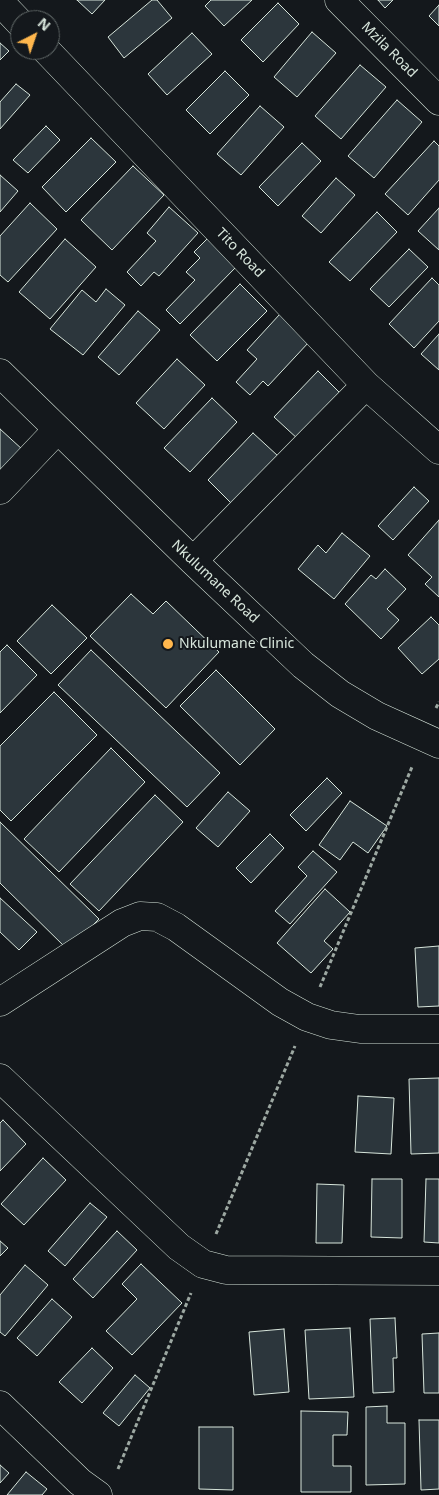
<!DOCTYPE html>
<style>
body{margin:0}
#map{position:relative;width:439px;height:1495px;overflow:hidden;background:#14181c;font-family:"Noto Sans",sans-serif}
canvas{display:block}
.north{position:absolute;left:10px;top:10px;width:50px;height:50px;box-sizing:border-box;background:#14181c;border:1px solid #626a69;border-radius:50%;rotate:41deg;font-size:14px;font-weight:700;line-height:20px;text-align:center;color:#d8e6dc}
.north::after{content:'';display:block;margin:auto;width:18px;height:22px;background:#ffb74d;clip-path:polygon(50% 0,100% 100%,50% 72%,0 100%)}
</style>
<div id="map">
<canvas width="439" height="1495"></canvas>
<div class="north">N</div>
</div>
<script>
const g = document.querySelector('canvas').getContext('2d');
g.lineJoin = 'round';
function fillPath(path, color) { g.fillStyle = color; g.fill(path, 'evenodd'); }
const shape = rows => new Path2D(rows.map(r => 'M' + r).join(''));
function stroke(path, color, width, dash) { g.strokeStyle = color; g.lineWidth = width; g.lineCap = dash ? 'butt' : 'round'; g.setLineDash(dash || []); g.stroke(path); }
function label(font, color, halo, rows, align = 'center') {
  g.font = font + ' "Noto Sans",sans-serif'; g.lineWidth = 4; g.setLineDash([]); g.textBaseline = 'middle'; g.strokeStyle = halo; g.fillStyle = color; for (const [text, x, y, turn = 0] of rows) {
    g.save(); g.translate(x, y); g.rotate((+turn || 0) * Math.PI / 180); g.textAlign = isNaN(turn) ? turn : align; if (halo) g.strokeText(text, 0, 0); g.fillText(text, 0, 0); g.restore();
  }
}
const building = shape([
 [77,0,105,0,92,14,77,0],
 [152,0,157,0,172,18,124,58,108,37,152,0],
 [211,0,252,0,224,26,205,6,211,0],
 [378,0,393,0,385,8,378,0],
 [278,3,299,24,263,62,241,40,278,3],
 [439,5,439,26,429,16,439,5],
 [312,32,336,53,297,97,274,77,312,32],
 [192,33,212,54,167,95,148,74,192,33],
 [0,43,9,51,0,60,0,43],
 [360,65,386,87,341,139,315,116,360,65],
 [225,71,249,95,210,134,186,110,225,71],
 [16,84,30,95,0,129,0,102,16,84],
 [397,100,422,122,374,178,348,156,397,100],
 [260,106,284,127,241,175,217,154,260,106],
 [46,126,60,140,28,173,13,160,46,126],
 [91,138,116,162,66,212,42,187,91,138],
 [434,141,439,146,439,180,408,215,385,194,434,141],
 [302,143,321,161,278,206,259,187,302,143],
 [133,166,164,195,112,250,81,220,133,166],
 [0,175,18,191,0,212,0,175],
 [336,178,355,195,321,233,302,216,336,178],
 [30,203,57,229,8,282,0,275,0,236,30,203],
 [169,207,198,233,159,276,154,272,141,286,127,272,156,241,147,233,169,207],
 [439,208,439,250,418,231,439,208],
 [377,212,397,232,350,281,329,262,377,212],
 [208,238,237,266,180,324,166,310,195,280,186,272,200,258,194,252,208,238],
 [65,239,96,267,50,319,19,292,65,239],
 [409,249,428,267,389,307,370,289,409,249],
 [432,278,439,285,439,321,414,348,389,324,432,278],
 [240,284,267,311,217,361,190,335,240,284],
 [106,289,125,305,83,355,50,329,82,290,96,302,106,289],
 [138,311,160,330,119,375,98,357,138,311],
 [280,314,309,342,268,386,263,381,250,395,236,382,257,359,247,350,280,314],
 [439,334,439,370,421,354,439,334],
 [177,359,205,385,164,429,136,403,177,359],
 [318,371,342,395,299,440,274,417,318,371],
 [212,398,237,422,190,472,164,448,212,398],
 [0,429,23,450,0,474,0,429],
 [253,433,278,456,232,504,208,480,253,433],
 [414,487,429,501,393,540,378,526,414,487],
 [439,520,439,597,425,584,432,577,408,555,439,520],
 [342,533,370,556,334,599,298,569,318,545,326,553,342,533],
 [385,569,406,589,387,609,399,620,381,639,345,604,371,575,376,579,385,569],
 [131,594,153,614,166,601,219,652,166,708,90,636,131,594],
 [52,605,87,638,51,674,17,641,52,605],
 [431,617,439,625,439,659,422,674,398,648,431,617],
 [7,645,37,675,0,713,0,652,7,645],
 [91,650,220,773,187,807,58,685,91,650],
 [216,670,275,729,240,765,180,706,216,670],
 [54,692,97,735,11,821,0,810,0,746,54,692],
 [111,748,145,782,59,872,24,839,111,748],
 [327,778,342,793,306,831,290,815,327,778],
 [228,792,250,811,218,847,196,828,228,792],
 [155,795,183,822,99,911,70,884,155,795],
 [350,801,387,826,368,853,353,842,340,860,319,845,350,801],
 [0,822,99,919,68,950,0,883,0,822],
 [270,834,284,848,251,883,236,868,270,834],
 [313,851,337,872,290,924,275,911,307,876,298,867,313,851],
 [325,889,350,912,324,941,333,949,311,973,277,943,325,889],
 [0,898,37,932,19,950,0,932,0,898],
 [439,946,439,1006,418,1007,415,948,439,946],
 [439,1078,439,1153,411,1154,409,1079,439,1078],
 [358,1096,394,1098,391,1154,355,1152,358,1096],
 [3,1120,26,1144,0,1171,0,1123,3,1120],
 [43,1158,66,1180,24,1225,1,1204,43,1158],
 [372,1179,402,1179,402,1238,371,1237,372,1179],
 [426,1179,439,1179,439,1243,424,1242,426,1179],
 [317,1184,344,1185,342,1243,316,1243,317,1184],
 [90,1203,107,1217,65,1266,48,1251,90,1203],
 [117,1231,137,1250,93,1298,73,1279,117,1231],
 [0,1241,8,1248,0,1256,0,1241],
 [141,1264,182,1303,132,1355,106,1331,137,1299,122,1284,141,1264],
 [25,1265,48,1285,5,1336,0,1332,0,1295,25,1265],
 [52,1299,72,1317,37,1356,17,1338,52,1299],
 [395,1318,397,1358,393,1358,394,1392,373,1393,370,1319,395,1318],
 [350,1328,354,1397,309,1399,305,1330,350,1328],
 [284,1329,289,1392,254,1395,249,1332,284,1329],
 [439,1333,439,1393,424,1393,422,1334,439,1333],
 [92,1348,113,1368,82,1403,59,1382,92,1348],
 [135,1375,150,1388,119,1426,103,1413,135,1375],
 [387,1406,387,1423,405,1423,405,1484,366,1485,366,1407,387,1406],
 [301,1411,348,1412,347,1435,333,1435,333,1466,351,1466,351,1492,301,1492,301,1411],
 [419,1420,439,1420,439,1489,421,1490,419,1420],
 [199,1427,233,1427,233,1490,199,1489,199,1427],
 [0,1465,9,1473,0,1483,0,1465],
 [26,1472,47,1489,42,1495,7,1495,26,1472]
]);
fillPath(building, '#2c363c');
stroke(building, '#d8e6dc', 1);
const street = shape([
 [339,0,439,101],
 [0,2,20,23],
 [46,50,366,385,439,450],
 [0,373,193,561,303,665,340,694,377,716,439,744],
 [0,490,57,430],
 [193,561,366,385],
 [0,1002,122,923,140,916,157,917,176,927,280,1002,307,1017,331,1025,360,1029,439,1029],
 [0,1078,179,1247,203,1264,226,1270,439,1271],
 [0,1405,80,1482,98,1495]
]);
stroke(street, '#d8e6dc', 29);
stroke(shape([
 [436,708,439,702],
 [320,987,412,767],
 [216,1234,295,1046],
 [118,1469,191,1293]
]), '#9da8a2', 3, [4, 2.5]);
stroke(street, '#14181c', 28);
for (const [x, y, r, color] of [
 [168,644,6,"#ffb74d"]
]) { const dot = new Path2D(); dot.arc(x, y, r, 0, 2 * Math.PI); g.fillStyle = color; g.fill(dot); stroke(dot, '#14181c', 2); }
label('14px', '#d8e6dc', '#14181c', [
 ["Mzila Road",389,50,45],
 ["Tito Road",240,253,46],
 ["Nkulumane Road",215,582,43]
]);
label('14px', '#d8e6dc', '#14181c', [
 ["Nkulumane Clinic",179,644]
], 'left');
</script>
